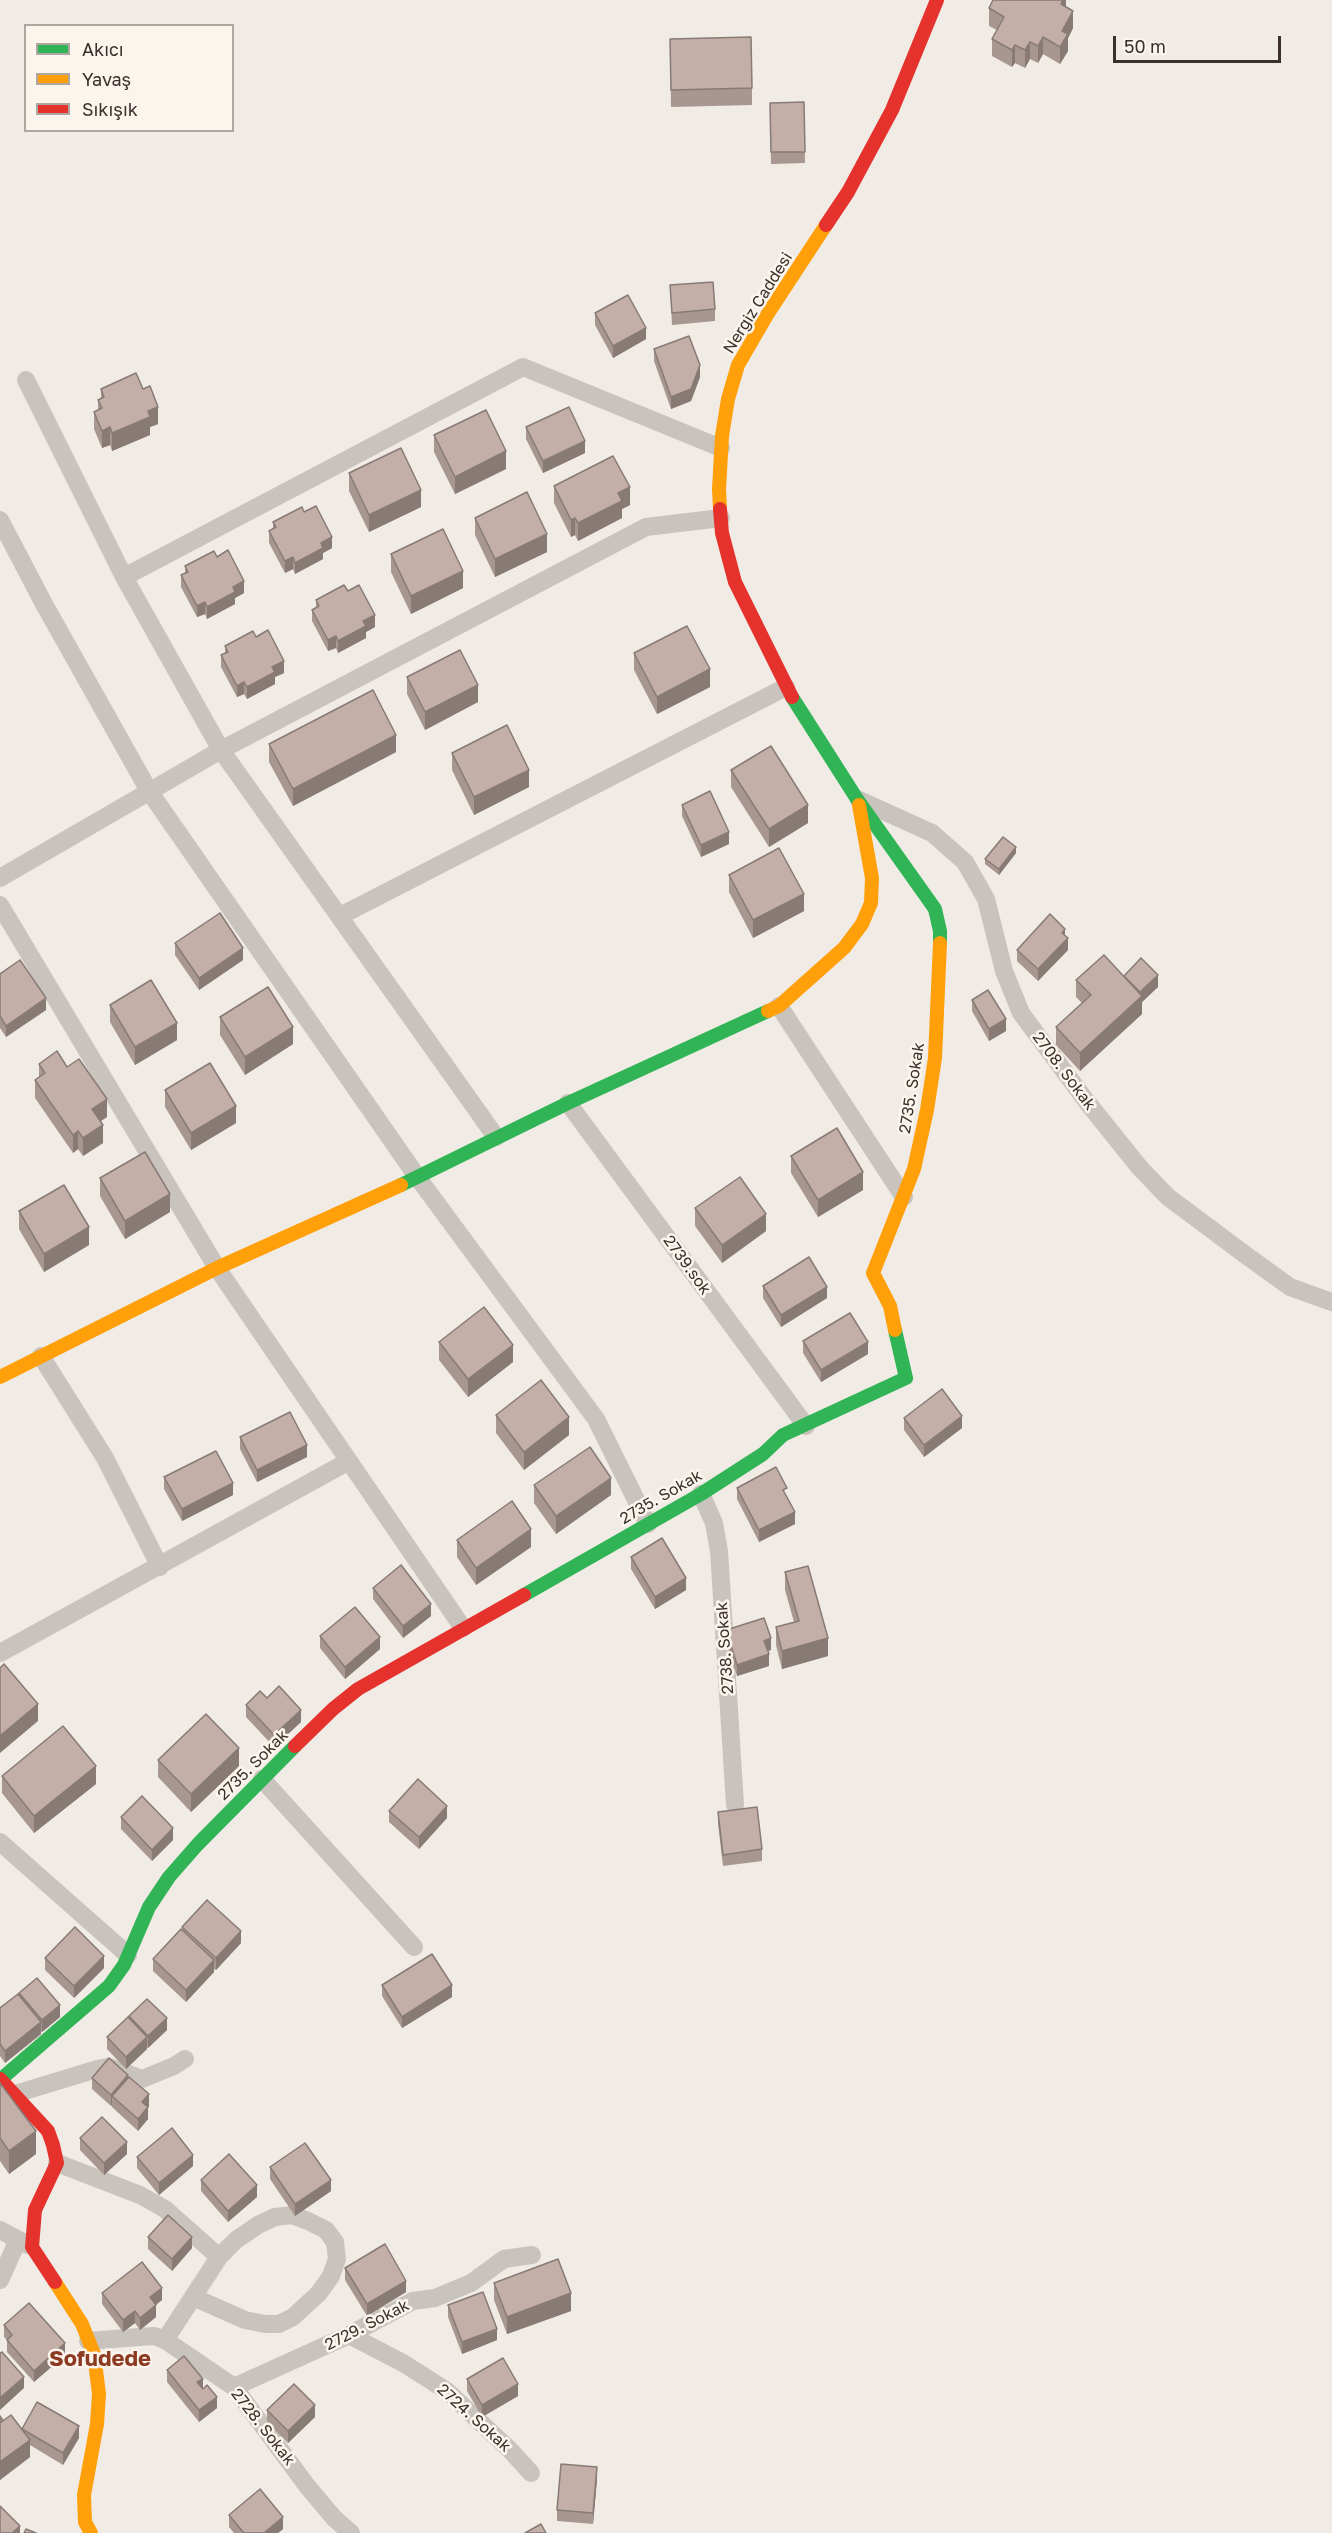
<!DOCTYPE html>
<meta charset="utf-8">
<style>
body{margin:0}
#map{position:relative;width:1332px;height:2533px;overflow:hidden;background:#f0ebe5;font-family:"Golos Text",sans-serif}
canvas{display:block}
.legend{position:absolute;left:24px;top:24px;width:210px;height:108px;box-sizing:border-box;background:#fbf5ee;border:2px solid #aea6a0;margin:0;padding:8px 10px;list-style:none;font-size:18px;color:#3b302b}
.legend li{display:flex;align-items:center;gap:12px;height:30px}
.legend b{width:30px;border:2px solid #aea6a0}
.scale{position:absolute;left:1113px;top:36px;width:168px;height:27px;box-sizing:border-box;border:3px solid #3b302b;border-top:0;padding-left:8px;font-size:18px;line-height:21px;white-space:nowrap;color:#3b302b;-webkit-text-stroke:4px #fbf5ee;paint-order:stroke}
</style>
<div id="map">
<canvas width="1332" height="2533"></canvas>
<ul class="legend">
<li><b style="height:8px;background:#30b455"></b>Akıcı</li>
<li><b style="height:8px;background:#ff9f0a"></b>Yavaş</li>
<li><b style="height:8px;background:#e5322d"></b>Sıkışık</li>
</ul>
<div class="scale">50 m</div>
</div>
<script>
const g = document.querySelector('canvas').getContext('2d');
g.lineJoin = 'round';
const shape = rows => new Path2D(rows.map(r => 'M' + r).join(''));
function stroke(path, color, width, dash) { g.strokeStyle = color; g.lineWidth = width; g.lineCap = dash ? 'butt' : 'round'; g.setLineDash(dash || []); g.stroke(path); }
function fillPath(path, color) { g.fillStyle = color; g.fill(path, 'evenodd'); }
function label(font, color, halo, rows, align = 'center') {
  g.font = font + ' "Golos Text",sans-serif'; g.lineWidth = 5; g.setLineDash([]); g.textBaseline = 'middle'; g.strokeStyle = halo; g.fillStyle = color; for (const [text, x, y, turn = 0] of rows) {
    g.save(); g.translate(x, y); g.rotate((+turn || 0) * Math.PI / 180); g.textAlign = isNaN(turn) ? turn : align; if (halo) g.strokeText(text, 0, 0); g.fillText(text, 0, 0); g.restore();
  }
}
stroke(shape([
 [26,380,124,577,221,750,496,1137],
 [0,520,44,604,149,791,418,1178,596,1419,648,1524],
 [124,577,523,367,721,448],
 [859,800,932,833,965,862,986,899,1004,971,1021,1013,1087,1102,1140,1168,1168,1197,1247,1256,1290,1287,1332,1302],
 [0,878,221,750,646,527,721,518],
 [0,905,217,1268,463,1628],
 [340,916,786,687],
 [779,1006,904,1197],
 [568,1103,806,1426],
 [41,1356,105,1458,160,1567],
 [701,1494,714,1523,719,1551,735,1805],
 [0,1653,349,1461],
 [262,1779,414,1947],
 [0,1842,128,1955],
 [15,2094,97,2069,109,2067,142,2079,174,2066,185,2059],
 [57,2163,140,2195,165,2209,219,2257,236,2240,258,2225,275,2217,292,2215,308,2221,326,2230,335,2242,337,2259,331,2276,319,2293,293,2317,279,2324,265,2324,245,2320,193,2297],
 [0,2230,28,2245],
 [0,2280,18,2240],
 [349,2335,403,2363,447,2391,510,2450,531,2473],
 [165,2340,219,2257],
 [88,2341,139,2337,154,2336,165,2340,234,2387,307,2486,334,2518,351,2533],
 [234,2387,349,2335,413,2301,435,2298,471,2283,504,2259,532,2255]
]), '#c9c3be', 18);
stroke(shape([
 [792,697,857,799,935,909,940,931,940,943],
 [401,1185,568,1103,768,1011],
 [524,1595,701,1494,763,1454,783,1435,906,1378,895,1330],
 [0,2080,109,1986,124,1965,149,1907,169,1877,198,1844,295,1746]
]), '#30b455', 14);
stroke(shape([
 [720,509,719,489,722,436,728,399,738,365,767,315,826,225],
 [768,1011,779,1006,844,948,862,924,871,903,872,878,859,805],
 [895,1330,890,1306,873,1273,914,1169,927,1110,935,1058,940,943],
 [0,1377,217,1268,401,1185],
 [55,2282,82,2324,94,2354,99,2394,97,2424,84,2495,85,2522,91,2533]
]), '#ff9f0a', 14);
stroke(shape([
 [826,225,848,192,892,110,937,0],
 [720,509,722,533,735,582,792,697],
 [295,1746,333,1709,358,1689,524,1595],
 [0,2079,48,2131,53,2145,57,2163,35,2210,32,2247,55,2282]
]), '#e5322d', 14);
fillPath(shape([
 [1066,0,1066,7,1073,28,1068,38,1068,51,1060,64,1043,54,1038,63,1030,59,1025,68,1015,63,1012,67,992,56,992,39,997,30,989,26,989,8],
 [670,39,752,88,752,105,671,107],
 [804,102,805,163,771,164,770,103],
 [670,285,715,309,715,321,672,325],
 [595,313,646,339,613,358,595,325],
 [654,349,700,377,691,401,671,409,654,361],
 [101,389,158,424,150,427,150,435,112,451,110,445,102,448,94,429,94,412,98,410,98,400,101,399],
 [526,427,585,453,543,473,526,439],
 [434,435,506,469,455,494,434,452],
 [349,473,421,507,369,532,349,491],
 [554,486,630,505,622,509,622,518,578,541,575,535,571,537,554,503],
 [475,518,547,552,495,577,475,535],
 [273,522,332,548,323,553,323,559,295,574,293,569,285,573,269,543,269,531,273,529],
 [391,554,463,588,411,614,391,572],
 [217,557,244,593,235,598,235,604,207,619,205,614,197,617,181,587,181,575,185,573,185,566],
 [348,591,375,627,366,632,366,638,338,653,336,648,328,651,312,621,312,610,316,607,316,600],
 [256,637,284,673,275,677,275,684,247,699,244,694,237,697,221,667,221,655,225,653,225,646],
 [634,653,710,687,657,714,634,670],
 [407,677,478,702,425,730,407,694],
 [269,744,396,752,293,806,269,762],
 [452,753,529,787,474,815,452,770],
 [731,770,808,823,769,847,731,787],
 [682,805,729,844,701,857,682,816],
 [1016,853,999,875,985,864,985,859],
 [729,875,804,911,753,938,729,892],
 [1065,936,1068,950,1038,981,1017,961,1017,950],
 [175,943,243,960,199,990,175,955],
 [0,974,46,1010,6,1037,0,1028],
 [1124,976,1158,987,1142,1002,1142,1014,1080,1071,1056,1045,1056,1027,1082,1003,1076,997,1076,980],
 [972,1000,1006,1031,989,1041,972,1011],
 [110,1005,177,1040,135,1065,110,1022],
 [220,1017,293,1044,245,1075,220,1035],
 [39,1064,67,1067,107,1117,100,1121,103,1143,83,1156,78,1149,73,1153,35,1098,35,1080,39,1078],
 [165,1090,236,1123,191,1150,165,1107],
 [791,1156,863,1190,818,1217,791,1173],
 [100,1178,170,1212,125,1239,100,1196],
 [695,1208,766,1231,722,1263,695,1226],
 [19,1211,89,1245,44,1272,19,1229],
 [763,1286,827,1298,781,1327,763,1298],
 [803,1341,868,1354,821,1382,803,1353],
 [439,1342,513,1362,468,1397,439,1360],
 [496,1415,569,1435,524,1470,496,1433],
 [904,1418,962,1428,924,1457,904,1430],
 [240,1437,307,1457,257,1482,240,1449],
 [164,1477,233,1495,182,1521,164,1489],
 [534,1485,611,1495,556,1534,534,1503],
 [737,1488,787,1496,795,1524,759,1542,737,1499],
 [457,1540,531,1547,476,1585,457,1557],
 [631,1557,686,1590,655,1609,631,1569],
 [785,1572,828,1656,782,1669,776,1645,776,1627,794,1622,785,1590],
 [373,1588,431,1616,403,1638,373,1599],
 [726,1630,771,1650,768,1651,769,1666,737,1676,726,1642],
 [320,1636,380,1649,345,1679,320,1648],
 [246,1705,301,1722,274,1747,246,1717],
 [158,1760,239,1766,191,1812,158,1777],
 [2,1776,96,1784,34,1833,2,1793],
 [389,1811,447,1818,419,1849,389,1822],
 [718,1812,762,1849,762,1861,723,1866,718,1824],
 [121,1817,173,1840,152,1861,121,1829],
 [182,1927,241,1943,216,1970,214,1969,214,1972,186,2002,153,1971,153,1959,182,1930],
 [45,1958,104,1968,74,1998,45,1970],
 [382,1985,452,1997,402,2028,382,1996],
 [19,1993,60,2017,42,2032,41,2031,41,2034,5,2063,0,2056,0,2008,19,1996],
 [129,2016,167,2030,148,2048,147,2047,147,2049,126,2069,107,2049,107,2037,129,2018],
 [92,2078,128,2078,149,2106,148,2107,148,2119,138,2131,112,2107,112,2105,111,2106,92,2089],
 [0,2083,36,2154,9,2174,0,2161],
 [80,2138,127,2154,104,2175,80,2150],
 [137,2157,193,2166,159,2195,137,2168],
 [270,2167,331,2191,295,2216,270,2179],
 [201,2180,257,2197,228,2222,201,2191],
 [148,2237,192,2248,172,2271,148,2249],
 [345,2268,406,2292,367,2316,345,2280],
 [494,2283,571,2311,507,2334,494,2300],
 [102,2293,162,2300,156,2305,156,2317,140,2330,135,2323,123,2332,102,2304],
 [448,2305,497,2340,462,2354,448,2317],
 [4,2325,65,2355,34,2382,7,2352,7,2340,4,2337],
 [167,2370,203,2389,217,2408,199,2422,167,2382],
 [467,2379,518,2396,482,2417,467,2391],
 [267,2410,315,2417,288,2443,267,2422],
 [0,2416,4,2421,22,2429,79,2438,63,2465,30,2445,30,2457,0,2480],
 [597,2479,593,2524,557,2521,557,2510],
 [229,2515,283,2529,278,2533,234,2533,229,2527]
]), '#a89690');
fillPath(shape([
 [1063,0,1066,0,1066,12,1061,4],
 [1073,11,1073,28,1068,38,1068,51,1060,64,1060,47,1062,31],
 [1043,37,1043,54,1038,63,1038,46],
 [1030,42,1030,59,1025,68,1025,50],
 [1015,45,1015,63,1012,67,1012,50],
 [646,328,646,339,613,358,613,346],
 [700,365,700,377,691,401,671,409,671,397],
 [158,407,158,424,150,427,150,435,112,451,112,433,148,411],
 [110,427,110,445,102,448,102,431],
 [585,441,585,453,543,473,543,461],
 [506,451,506,469,455,494,455,477],
 [630,487,630,505,622,509,622,518,578,541,578,523,618,493],
 [421,490,421,507,369,532,369,515],
 [575,518,575,535,571,537,571,520],
 [547,534,547,552,495,577,495,559],
 [332,537,332,548,323,553,323,559,295,574,295,563,321,543],
 [293,557,293,569,285,573,285,561],
 [463,571,463,588,411,614,411,596],
 [244,581,244,593,235,598,235,604,207,619,207,607,233,587],
 [205,602,205,614,197,617,197,606],
 [375,615,375,627,366,632,366,638,338,653,338,641,363,621],
 [336,636,336,648,328,651,328,640],
 [284,661,284,673,275,677,275,684,247,699,247,687,272,667],
 [710,669,710,687,657,714,657,697],
 [244,682,244,694,237,697,237,686],
 [478,685,478,702,425,730,425,712],
 [396,735,396,752,293,806,293,789],
 [529,770,529,787,474,815,474,797],
 [808,805,808,823,769,847,769,829],
 [729,832,729,844,701,857,701,845],
 [1016,847,1016,853,999,875,999,869],
 [804,894,804,911,753,938,753,920],
 [1065,929,1065,940,1068,938,1068,950,1038,981,1038,969],
 [243,948,243,960,199,990,199,978],
 [1158,975,1158,987,1142,1002,1142,1014,1080,1071,1080,1053],
 [46,998,46,1010,6,1037,6,1026],
 [1006,1019,1006,1031,989,1041,989,1029],
 [177,1023,177,1040,135,1065,135,1047],
 [293,1027,293,1044,245,1075,245,1057],
 [107,1099,107,1117,92,1127,92,1109],
 [236,1106,236,1123,191,1150,191,1133],
 [103,1125,103,1143,83,1156,83,1138],
 [78,1131,78,1149,73,1153,73,1135],
 [863,1172,863,1190,818,1217,818,1200],
 [170,1194,170,1212,125,1239,125,1221],
 [766,1214,766,1231,722,1263,722,1245],
 [89,1227,89,1245,44,1272,44,1254],
 [827,1287,827,1298,781,1327,781,1315],
 [868,1342,868,1354,821,1382,821,1370],
 [513,1345,513,1362,468,1397,468,1379],
 [962,1416,962,1428,924,1457,924,1445],
 [569,1417,569,1435,524,1470,524,1452],
 [307,1445,307,1457,257,1482,257,1470],
 [611,1478,611,1495,556,1534,556,1516],
 [233,1483,233,1495,182,1521,182,1509],
 [795,1512,795,1524,759,1542,759,1530],
 [531,1529,531,1547,476,1585,476,1568],
 [686,1578,686,1590,655,1609,655,1597],
 [431,1604,431,1616,403,1638,403,1626],
 [380,1637,380,1649,345,1679,345,1667],
 [771,1638,771,1650,764,1652,764,1641],
 [828,1638,828,1656,782,1669,782,1651],
 [769,1654,769,1666,737,1676,737,1665],
 [38,1704,38,1721,0,1753,0,1736],
 [301,1710,301,1722,274,1747,274,1735],
 [239,1748,239,1766,191,1812,191,1794],
 [96,1766,96,1784,34,1833,34,1816],
 [447,1806,447,1818,419,1849,419,1837],
 [173,1828,173,1840,152,1861,152,1850],
 [241,1931,241,1943,216,1970,216,1958],
 [104,1956,104,1968,74,1998,74,1986],
 [214,1960,214,1972,186,2002,186,1990],
 [452,1985,452,1997,402,2028,402,2017],
 [60,2005,60,2017,42,2032,42,2020],
 [167,2018,167,2030,148,2048,148,2036],
 [41,2022,41,2034,5,2063,5,2051],
 [147,2037,147,2049,126,2069,126,2057],
 [128,2075,128,2087,112,2096,112,2105,111,2106,111,2095],
 [149,2094,149,2106,142,2114,142,2102],
 [148,2107,148,2119,138,2131,138,2119],
 [36,2131,36,2154,9,2174,9,2151],
 [127,2142,127,2154,104,2175,104,2163],
 [193,2155,193,2166,159,2195,159,2183],
 [331,2180,331,2191,295,2216,295,2204],
 [257,2185,257,2197,228,2222,228,2211],
 [192,2237,192,2248,172,2271,172,2259],
 [406,2281,406,2292,367,2316,367,2304],
 [162,2288,162,2300,150,2309,150,2297],
 [571,2293,571,2311,507,2334,507,2317],
 [156,2305,156,2317,140,2330,140,2318],
 [135,2311,135,2323,123,2332,123,2320],
 [497,2329,497,2340,462,2354,462,2342],
 [65,2343,65,2355,34,2382,34,2371],
 [24,2377,24,2388,0,2410,0,2398],
 [203,2379,203,2390,197,2382],
 [518,2384,518,2396,482,2417,482,2405],
 [217,2397,217,2408,199,2422,199,2410],
 [315,2405,315,2417,288,2443,288,2431],
 [79,2426,79,2438,63,2465,63,2453],
 [30,2440,30,2457,0,2480,0,2462],
 [597,2467,597,2479,593,2524,593,2513],
 [283,2517,283,2529,278,2533,264,2533],
 [20,2526,20,2533,12,2533]
]), '#887a75');
const building = shape([
 [993,0,1063,0,1061,4,1073,11,1062,31,1068,34,1060,47,1043,37,1038,46,1030,42,1025,50,1015,45,1012,50,992,39,1004,17,989,8,993,0],
 [751,37,752,88,671,90,670,39,751,37],
 [804,102,805,152,771,152,770,103,804,102],
 [713,282,715,309,672,313,670,285,713,282],
 [628,295,646,328,613,346,595,313,628,295],
 [689,336,700,365,691,389,671,397,654,349,689,336],
 [136,373,143,389,150,386,158,407,148,411,150,417,112,433,110,427,102,431,94,412,102,408,98,400,104,397,101,389,136,373],
 [569,407,585,441,543,461,526,427,569,407],
 [486,410,506,451,455,477,434,435,486,410],
 [401,448,421,490,369,515,349,473,401,448],
 [613,456,630,487,618,493,622,501,578,523,575,518,571,520,554,486,613,456],
 [527,492,547,534,495,559,475,518,527,492],
 [316,506,332,537,321,543,323,548,295,563,293,557,285,561,269,531,276,527,273,522,302,507,304,512,316,506],
 [443,529,463,571,411,596,391,554,443,529],
 [228,550,244,581,233,587,235,592,207,607,205,602,197,606,181,575,188,572,185,566,214,551,217,557,228,550],
 [344,585,348,591,359,585,375,615,363,621,366,626,338,641,336,636,328,640,312,610,319,606,316,600,344,585],
 [687,626,710,669,657,697,634,653,687,626],
 [268,630,284,661,272,667,275,672,247,687,244,682,237,686,221,655,228,652,225,646,253,631,256,637,268,630],
 [460,650,478,685,425,712,407,677,460,650],
 [373,690,396,735,293,789,269,744,373,690],
 [507,725,529,770,474,797,452,753,507,725],
 [771,746,808,805,769,829,731,770,771,746],
 [710,791,729,832,701,845,682,805,710,791],
 [1003,837,1016,847,999,869,985,859,1003,837],
 [779,848,804,894,753,920,729,875,779,848],
 [220,913,243,948,199,978,175,943,220,913],
 [1050,914,1065,929,1062,933,1068,938,1038,969,1017,950,1050,914],
 [1104,955,1142,996,1080,1053,1056,1027,1091,995,1076,980,1104,955],
 [1141,958,1158,975,1140,992,1124,976,1141,958],
 [20,960,46,998,6,1026,0,1016,0,974,20,960],
 [151,980,177,1023,135,1047,110,1005,151,980],
 [268,987,293,1027,245,1057,220,1017,268,987],
 [988,990,1006,1019,989,1029,972,1000,988,990],
 [57,1051,67,1067,79,1059,107,1099,92,1109,103,1125,83,1138,78,1131,73,1135,35,1080,45,1073,39,1064,57,1051],
 [210,1063,236,1106,191,1133,165,1090,210,1063],
 [837,1128,863,1172,818,1200,791,1156,837,1128],
 [145,1152,170,1194,125,1221,100,1178,145,1152],
 [740,1177,766,1214,722,1245,695,1208,740,1177],
 [64,1185,89,1227,44,1254,19,1211,64,1185],
 [809,1257,827,1287,781,1315,763,1286,809,1257],
 [484,1307,513,1345,468,1379,439,1342,484,1307],
 [850,1313,868,1342,821,1370,803,1341,850,1313],
 [541,1380,569,1417,524,1452,496,1415,541,1380],
 [942,1389,962,1416,924,1445,904,1418,942,1389],
 [290,1412,307,1445,257,1470,240,1437,290,1412],
 [590,1447,611,1478,556,1516,534,1485,590,1447],
 [216,1451,233,1483,182,1509,164,1477,216,1451],
 [776,1467,787,1488,783,1490,795,1512,759,1530,737,1488,776,1467],
 [512,1501,531,1529,476,1568,457,1540,512,1501],
 [662,1538,686,1578,655,1597,631,1557,662,1538],
 [401,1565,431,1604,403,1626,373,1588,401,1565],
 [808,1566,828,1638,782,1651,776,1627,799,1621,785,1572,808,1566],
 [355,1607,380,1637,345,1667,320,1636,355,1607],
 [764,1618,771,1638,764,1641,769,1654,737,1665,726,1630,764,1618],
 [4,1664,38,1704,0,1736,0,1668,4,1664],
 [279,1686,301,1710,274,1735,246,1705,260,1691,267,1698,279,1686],
 [206,1714,239,1748,191,1794,158,1760,206,1714],
 [63,1726,96,1766,34,1816,2,1776,63,1726],
 [418,1779,447,1806,419,1837,389,1811,418,1779],
 [142,1796,173,1828,152,1850,121,1817,142,1796],
 [757,1807,762,1849,723,1855,718,1812,757,1807],
 [207,1900,241,1931,216,1958,182,1927,207,1900],
 [75,1927,104,1956,74,1986,45,1958,75,1927],
 [181,1929,214,1960,186,1990,153,1959,181,1929],
 [432,1954,452,1985,402,2017,382,1985,432,1954],
 [37,1978,60,2005,42,2020,19,1993,37,1978],
 [18,1994,41,2022,5,2051,0,2044,0,2008,18,1994],
 [147,1999,167,2018,148,2036,129,2016,147,1999],
 [128,2017,147,2037,126,2057,107,2037,128,2017],
 [109,2058,128,2075,111,2095,92,2078,109,2058],
 [129,2077,149,2094,142,2102,148,2107,138,2119,112,2096,129,2077],
 [0,2083,36,2131,9,2151,0,2138,0,2083],
 [102,2117,127,2142,104,2163,80,2138,102,2117],
 [172,2128,193,2155,159,2183,137,2157,172,2128],
 [305,2143,331,2180,295,2204,270,2167,305,2143],
 [229,2154,257,2185,228,2211,201,2180,229,2154],
 [168,2215,192,2237,172,2259,148,2237,168,2215],
 [385,2244,406,2281,367,2304,345,2268,385,2244],
 [558,2259,571,2293,507,2317,494,2283,558,2259],
 [142,2262,162,2288,150,2297,156,2305,140,2318,135,2311,123,2320,102,2293,142,2262],
 [483,2292,497,2329,462,2342,448,2305,483,2292],
 [29,2303,65,2343,34,2371,7,2340,12,2335,4,2325,29,2303],
 [2,2352,24,2377,0,2398,0,2353,2,2352],
 [184,2356,203,2379,197,2382,203,2389,207,2385,217,2397,199,2410,167,2370,184,2356],
 [503,2358,518,2384,482,2405,467,2379,503,2358],
 [294,2384,315,2405,288,2431,267,2410,294,2384],
 [37,2402,79,2426,63,2453,22,2429,37,2402],
 [11,2415,30,2440,0,2462,0,2423,11,2415],
 [0,2416,3,2421,0,2423,0,2416],
 [561,2464,597,2467,593,2513,557,2510,561,2464],
 [260,2489,283,2517,264,2533,244,2533,229,2515,260,2489],
 [0,2506,20,2526,12,2533,0,2533,0,2506],
 [541,2524,546,2533,525,2533,541,2524],
 [26,2529,36,2533,24,2533,26,2529]
]);
fillPath(building, '#c3afa7');
stroke(building, '#887a75', 1.5);
label('16px', '#3b302b', '#fbf5ee', [
 ["Nergiz Caddesi",758,303,-58],
 ["2708. Sokak",1064,1071,53],
 ["2735. Sokak",912,1088,-81],
 ["2739.sok",687,1265,54],
 ["2735. Sokak",661,1497,-30],
 ["2738. Sokak",725,1648,-94],
 ["2735. Sokak",253,1765,-45],
 ["2729. Sokak",367,2325,-27],
 ["2724. Sokak",474,2418,42],
 ["2728. Sokak",263,2427,52]
]);
label('bold 22px', '#8c3b22', '#fbf5ee', [
 ["Sofudede",100,2359]
]);
</script>
